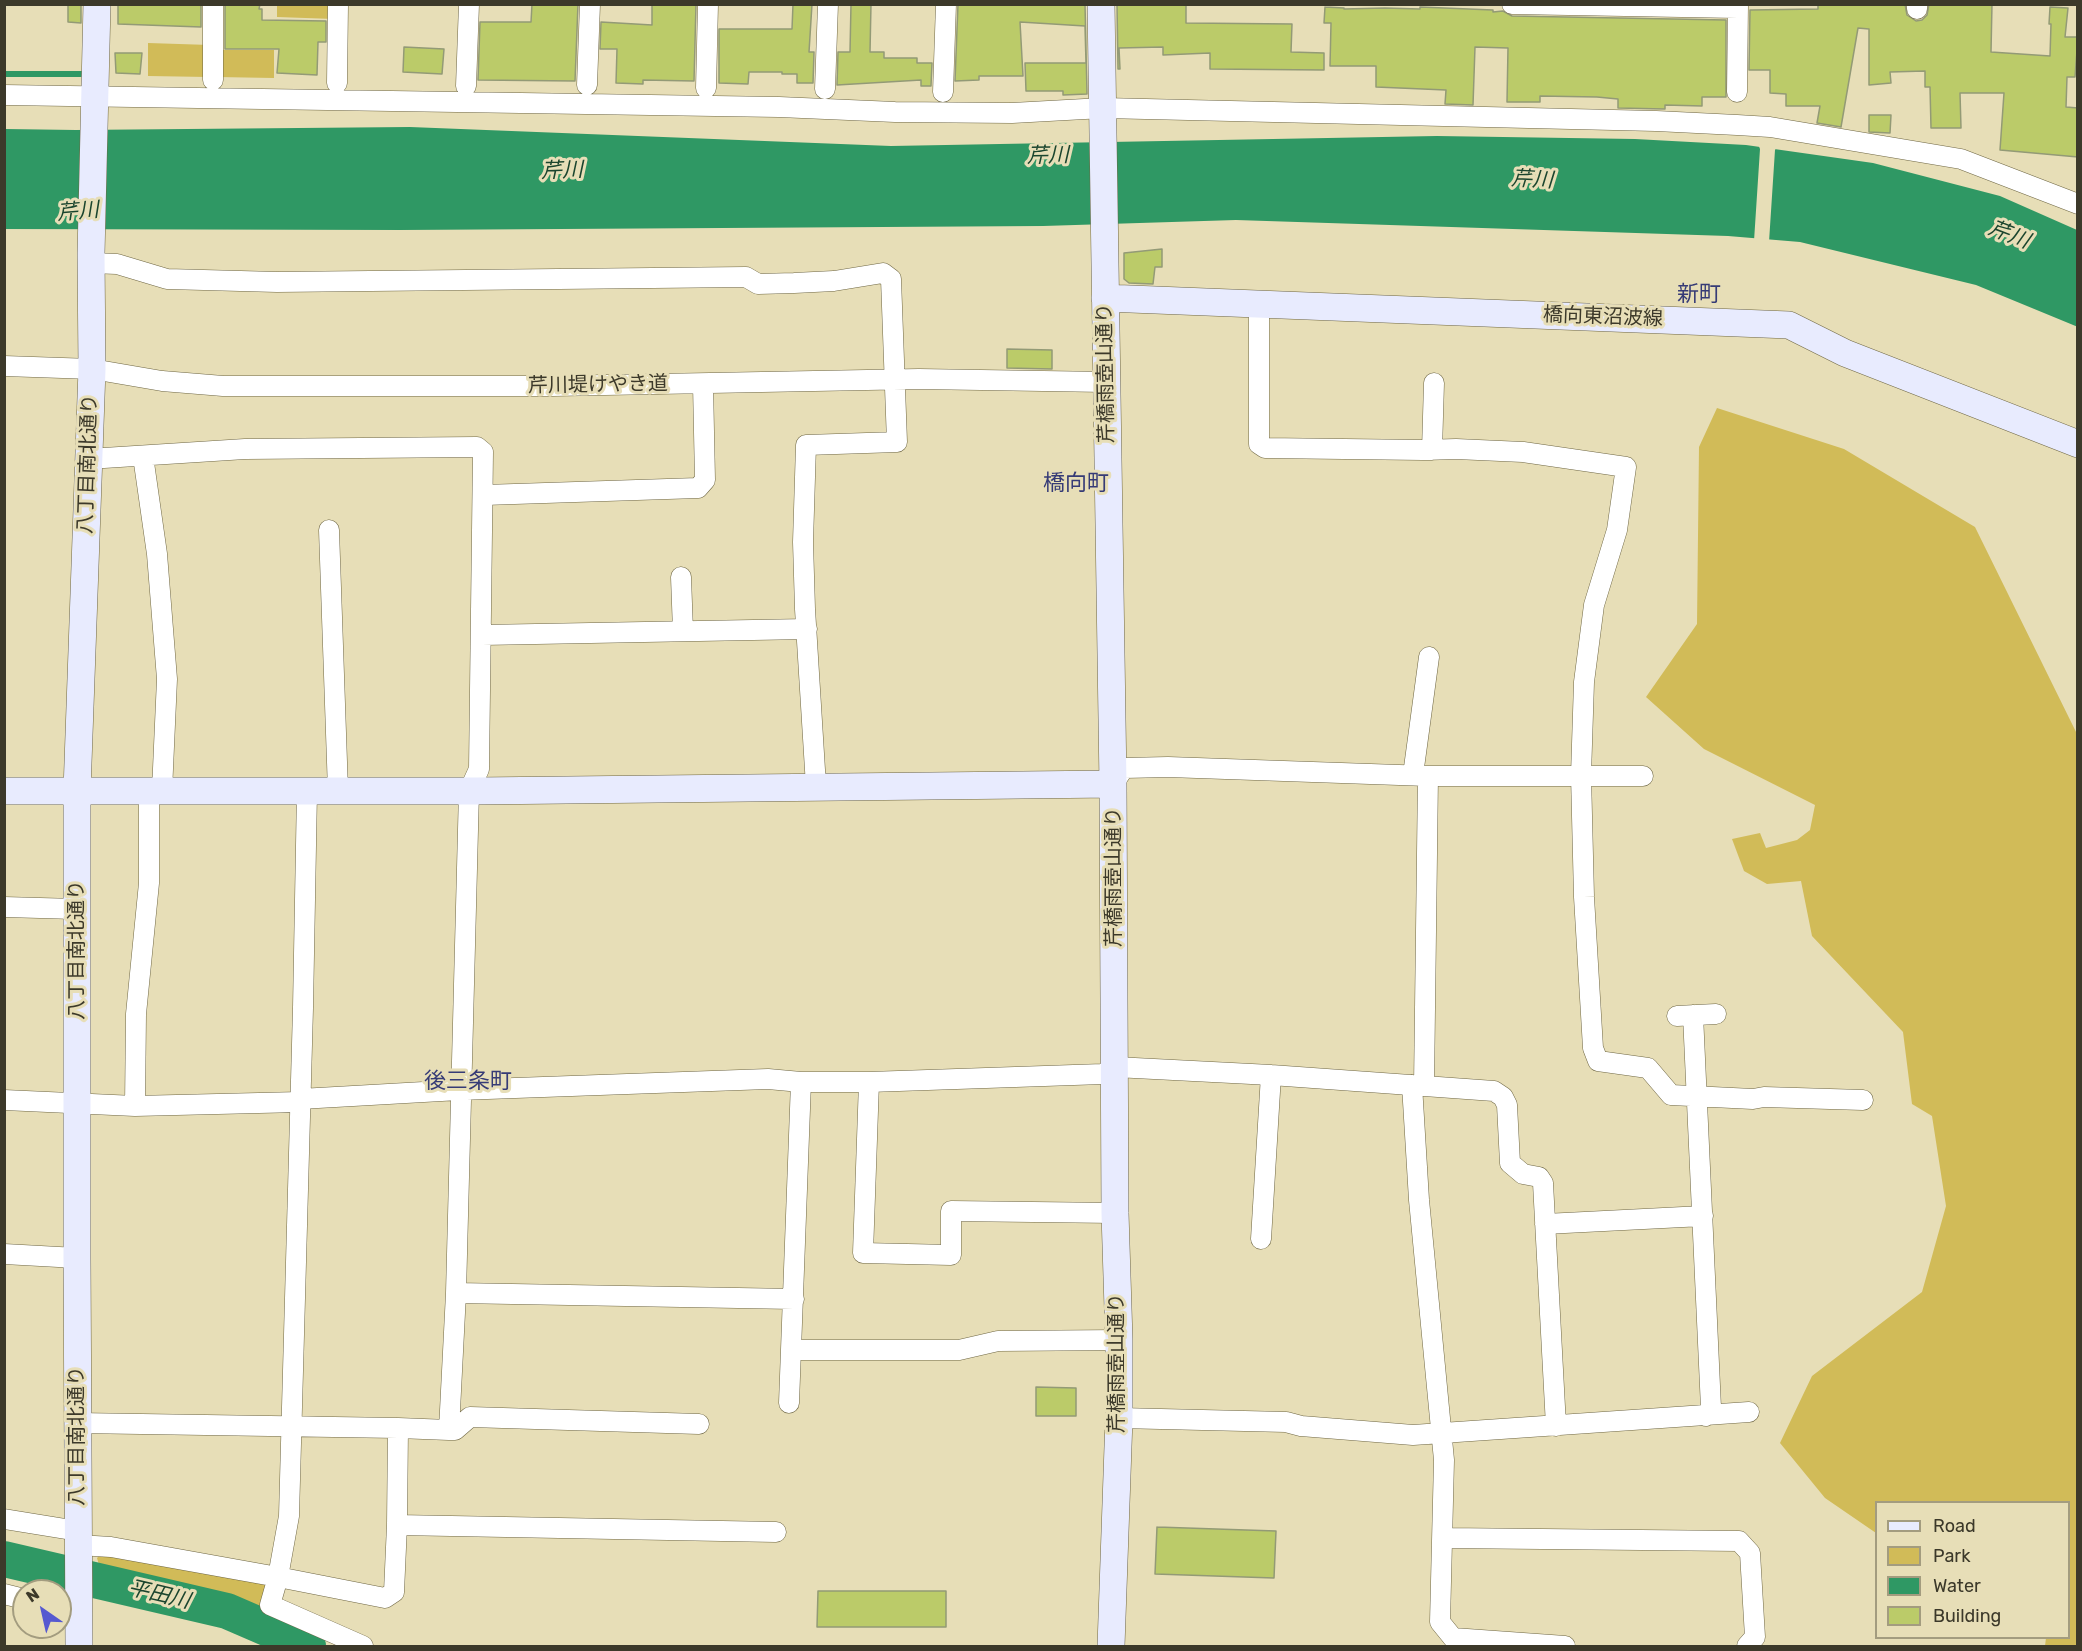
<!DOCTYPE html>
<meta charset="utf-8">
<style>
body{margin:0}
#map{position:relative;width:2082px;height:1651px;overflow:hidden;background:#e7deb7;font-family:Rubik,sans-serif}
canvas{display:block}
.frame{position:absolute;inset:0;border:6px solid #3c392a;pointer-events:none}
.legend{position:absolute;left:1875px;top:1501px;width:195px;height:138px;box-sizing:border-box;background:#e7deb7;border:2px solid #a39c7f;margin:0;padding:8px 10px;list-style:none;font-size:18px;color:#3c392a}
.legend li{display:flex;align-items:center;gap:12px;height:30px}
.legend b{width:30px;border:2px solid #a39c7f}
.north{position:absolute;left:12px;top:1579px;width:60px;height:60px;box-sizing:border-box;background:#e7deb7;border:2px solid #a39c7f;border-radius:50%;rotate:326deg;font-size:16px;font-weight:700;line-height:24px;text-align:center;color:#3c392a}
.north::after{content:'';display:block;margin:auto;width:21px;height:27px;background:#5659d0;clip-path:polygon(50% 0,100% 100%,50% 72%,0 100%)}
</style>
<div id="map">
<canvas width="2082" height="1651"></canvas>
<div class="frame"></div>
<ul class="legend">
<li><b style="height:8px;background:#e8ebfe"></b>Road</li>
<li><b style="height:16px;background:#d1bb58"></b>Park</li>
<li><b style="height:16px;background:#2f9864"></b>Water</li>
<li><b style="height:16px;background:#bbcb69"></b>Building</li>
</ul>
<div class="north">N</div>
</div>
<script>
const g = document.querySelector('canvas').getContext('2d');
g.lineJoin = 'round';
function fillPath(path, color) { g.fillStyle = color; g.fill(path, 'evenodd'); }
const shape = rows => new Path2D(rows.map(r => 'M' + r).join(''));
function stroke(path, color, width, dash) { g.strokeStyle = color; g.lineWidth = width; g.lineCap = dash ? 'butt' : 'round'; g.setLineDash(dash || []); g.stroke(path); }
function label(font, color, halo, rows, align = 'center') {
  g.font = font + ' Rubik,"Noto Sans JP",sans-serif'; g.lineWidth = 6; g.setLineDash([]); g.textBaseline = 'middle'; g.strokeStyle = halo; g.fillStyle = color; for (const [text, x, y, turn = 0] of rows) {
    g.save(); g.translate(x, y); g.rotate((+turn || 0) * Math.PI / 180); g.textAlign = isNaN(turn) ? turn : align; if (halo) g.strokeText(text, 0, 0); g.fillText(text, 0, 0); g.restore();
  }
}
fillPath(shape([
 [277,5,334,5,334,19,277,17],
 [148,43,210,45,208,77,148,76],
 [219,50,274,50,274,78,217,77],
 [1717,408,1844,449,1975,527,2077,734,2077,1646,2045,1646,2046,1638,2068,1638,2068,1502,1876,1502,1876,1533,1825,1498,1780,1443,1812,1376,1922,1292,1946,1206,1932,1116,1912,1104,1903,1032,1812,936,1801,881,1767,884,1744,871,1732,839,1760,833,1766,848,1797,840,1810,830,1815,805,1704,749,1646,697,1697,624,1699,447],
 [101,1554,269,1582,263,1608,237,1599,100,1568,97,1558]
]), '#d1bb58');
fillPath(shape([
 [410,127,891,146,1437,136,1635,139,1746,145,1873,163,2000,196,2077,230,2078,327,1976,285,1800,242,1728,236,1236,220,1043,226,400,230,5,229,5,129,76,130]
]), '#2f9864');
fillPath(shape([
 [1758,144,1777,146,1775,150,1769,242,1754,241,1760,149]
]), '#e7deb7');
stroke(shape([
 [4,74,85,74]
]), '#2f9864', 6);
stroke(shape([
 [4,1559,227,1611,308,1646]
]), '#2f9864', 36);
const building = shape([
 [68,4,81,4,81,23,68,22,68,4],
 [118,4,201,4,201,27,118,24,118,4],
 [225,4,260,4,259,9,262,9,262,20,326,21,326,42,318,42,317,75,277,73,279,49,225,49,225,4],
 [532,4,578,4,575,81,478,80,480,22,531,22,532,4],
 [652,4,696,4,694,81,643,80,643,84,616,83,617,49,600,49,601,22,652,25,652,4],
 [793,4,812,4,809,52,814,52,813,83,797,83,797,74,782,74,782,72,749,72,748,84,719,83,719,29,792,29,793,4],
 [851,4,871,4,870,52,884,52,884,58,917,58,917,63,932,63,931,86,921,86,921,80,837,85,838,52,850,52,851,4],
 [958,4,1085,4,1087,94,1063,95,1063,91,1026,91,1025,63,1086,63,1085,26,1020,22,1023,76,979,76,979,80,955,81,958,4],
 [1117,4,1186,5,1186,23,1292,24,1291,52,1324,53,1324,70,1210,69,1210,53,1163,55,1163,47,1119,48,1120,69,1118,69,1117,4],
 [1818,4,1905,4,1907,15,1916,21,1922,20,1927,15,1929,4,1992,4,1991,52,2050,56,2051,24,2049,24,2050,7,2068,8,2065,37,2078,37,2075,77,2067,77,2066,107,2078,108,2078,157,2000,150,2004,93,1960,93,1961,128,1931,128,1930,87,1925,87,1925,71,1890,72,1891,83,1869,85,1869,29,1858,28,1841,127,1817,123,1820,106,1786,106,1786,94,1770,93,1770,70,1749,70,1750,10,1818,9,1818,4],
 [1325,7,1344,8,1344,9,1385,8,1420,9,1420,7,1493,10,1493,12,1503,11,1512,16,1726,20,1726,97,1702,97,1702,106,1665,105,1665,109,1618,108,1618,99,1597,97,1540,96,1540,102,1507,102,1508,48,1475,47,1473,105,1445,104,1446,90,1376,87,1376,66,1330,66,1331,23,1324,23,1325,7],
 [404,47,444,49,442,74,403,72,404,47],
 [115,53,142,53,140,74,116,73,115,53],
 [1869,115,1891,115,1890,133,1869,132,1869,115],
 [1162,249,1162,267,1155,267,1153,284,1129,283,1124,279,1124,253,1162,249],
 [1007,349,1052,350,1052,369,1007,368,1007,349],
 [1036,1387,1076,1388,1076,1416,1036,1416,1036,1387],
 [1157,1527,1276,1531,1274,1578,1155,1574,1157,1527],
 [818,1591,946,1591,946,1627,817,1627,818,1591]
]);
fillPath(building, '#bbcb69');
stroke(building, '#939a76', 1.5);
const street = shape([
 [1512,4,1738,8],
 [1917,4,1917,9],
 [213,80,213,4],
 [337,83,338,4],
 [587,85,590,4],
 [466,86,469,4],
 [706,88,708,4],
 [825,89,828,4],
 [943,92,946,4],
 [1737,92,1738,4],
 [4,95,779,107,895,112,1012,113,1103,108,1656,121,1737,125,1770,127,1961,159,2078,204],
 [91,263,117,264,167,279,277,282,746,277,758,284,794,283,834,281,883,273,891,279,897,442,806,445,803,542,805,609,816,786],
 [1259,305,1259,444,1265,448,1423,450,1456,449,1523,452,1626,467,1617,530,1594,605,1584,682,1581,775,1584,897,1593,1048,1598,1061,1648,1068,1671,1095,1753,1099,1764,1097,1863,1100],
 [4,366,92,369,162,381,223,386,553,386,919,379,1105,382],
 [1432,450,1434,383],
 [143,456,157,554,167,679,162,791],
 [88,459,245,449,477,447,483,452,479,769,469,791,456,1293,449,1430,455,1430,470,1417,699,1424],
 [484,495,698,488,705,480,703,384],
 [329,530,338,791],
 [681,577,683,631],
 [482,635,807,629],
 [1413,775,1429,657],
 [1113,784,1124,768,1168,767,1428,776,1643,776],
 [307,791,303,1008,289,1516,278,1577,270,1605,363,1646],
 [4,907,76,909],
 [1693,1015,1711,1408,1706,1416],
 [1677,1016,1716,1014],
 [869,1082,863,1253,951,1255,951,1211,1115,1213],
 [1412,1085,1419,1200,1444,1460,1440,1622,1453,1638,1565,1646],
 [1424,1086,1428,776],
 [300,1099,459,1090,768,1079,801,1082,869,1082,1103,1074,1115,1067,1271,1075,1494,1091,1503,1097,1507,1105,1510,1163,1523,1174,1539,1177,1543,1183,1556,1426],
 [4,1100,135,1106,300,1102],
 [135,1106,136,1014,149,883,149,791],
 [1545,1224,1703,1216],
 [1261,1239,1271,1075],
 [4,1254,77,1258],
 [456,1293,794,1299],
 [791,1350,959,1350,998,1341,1119,1340],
 [789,1403,801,1082],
 [1119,1418,1286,1422,1301,1426,1413,1435,1749,1412],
 [77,1423,398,1428,397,1525],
 [398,1428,449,1430],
 [4,1519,78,1531],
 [1444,1538,1739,1541,1750,1553,1755,1637,1747,1646],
 [78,1545,111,1547,278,1577,385,1598,394,1592,397,1525,776,1532],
 [4,1594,24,1599]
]);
const secondary = shape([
 [1101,4,1113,784,1115,1213,1119,1340,1119,1418,1111,1646],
 [1105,298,1789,325,1845,353,2078,444],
 [4,791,476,791,1113,784],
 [79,1646,77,1258,77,791,92,369,91,254,97,4]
]);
stroke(street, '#6f6744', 21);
stroke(secondary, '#6f6744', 28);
stroke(street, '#fff', 20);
stroke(secondary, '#e8ebfe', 27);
label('20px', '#3c392a', '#e7deb7', [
 ["橋向東沼波線",1603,317,2],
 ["芹橋雨壺山通り",1106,373,-91],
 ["芹川堤けやき道",598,385,-1],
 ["八丁目南北通り",88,464,-88],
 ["芹橋雨壺山通り",1114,877,-90],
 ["八丁目南北通り",77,950,-90],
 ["芹橋雨壺山通り",1117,1363,-90],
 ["八丁目南北通り",77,1436,-90]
]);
label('italic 21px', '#1b452e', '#e7deb7', [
 ["芹川",1048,156,-1],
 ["芹川",562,171,-2],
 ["芹川",1532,180,3],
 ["芹川",78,212,-5],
 ["芹川",2009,235,21],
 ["平田川",159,1595,13]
]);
label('22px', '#363b76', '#e7deb7', [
 ["新町",1699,295],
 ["橋向町",1076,484],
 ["後三条町",468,1082]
]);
</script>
